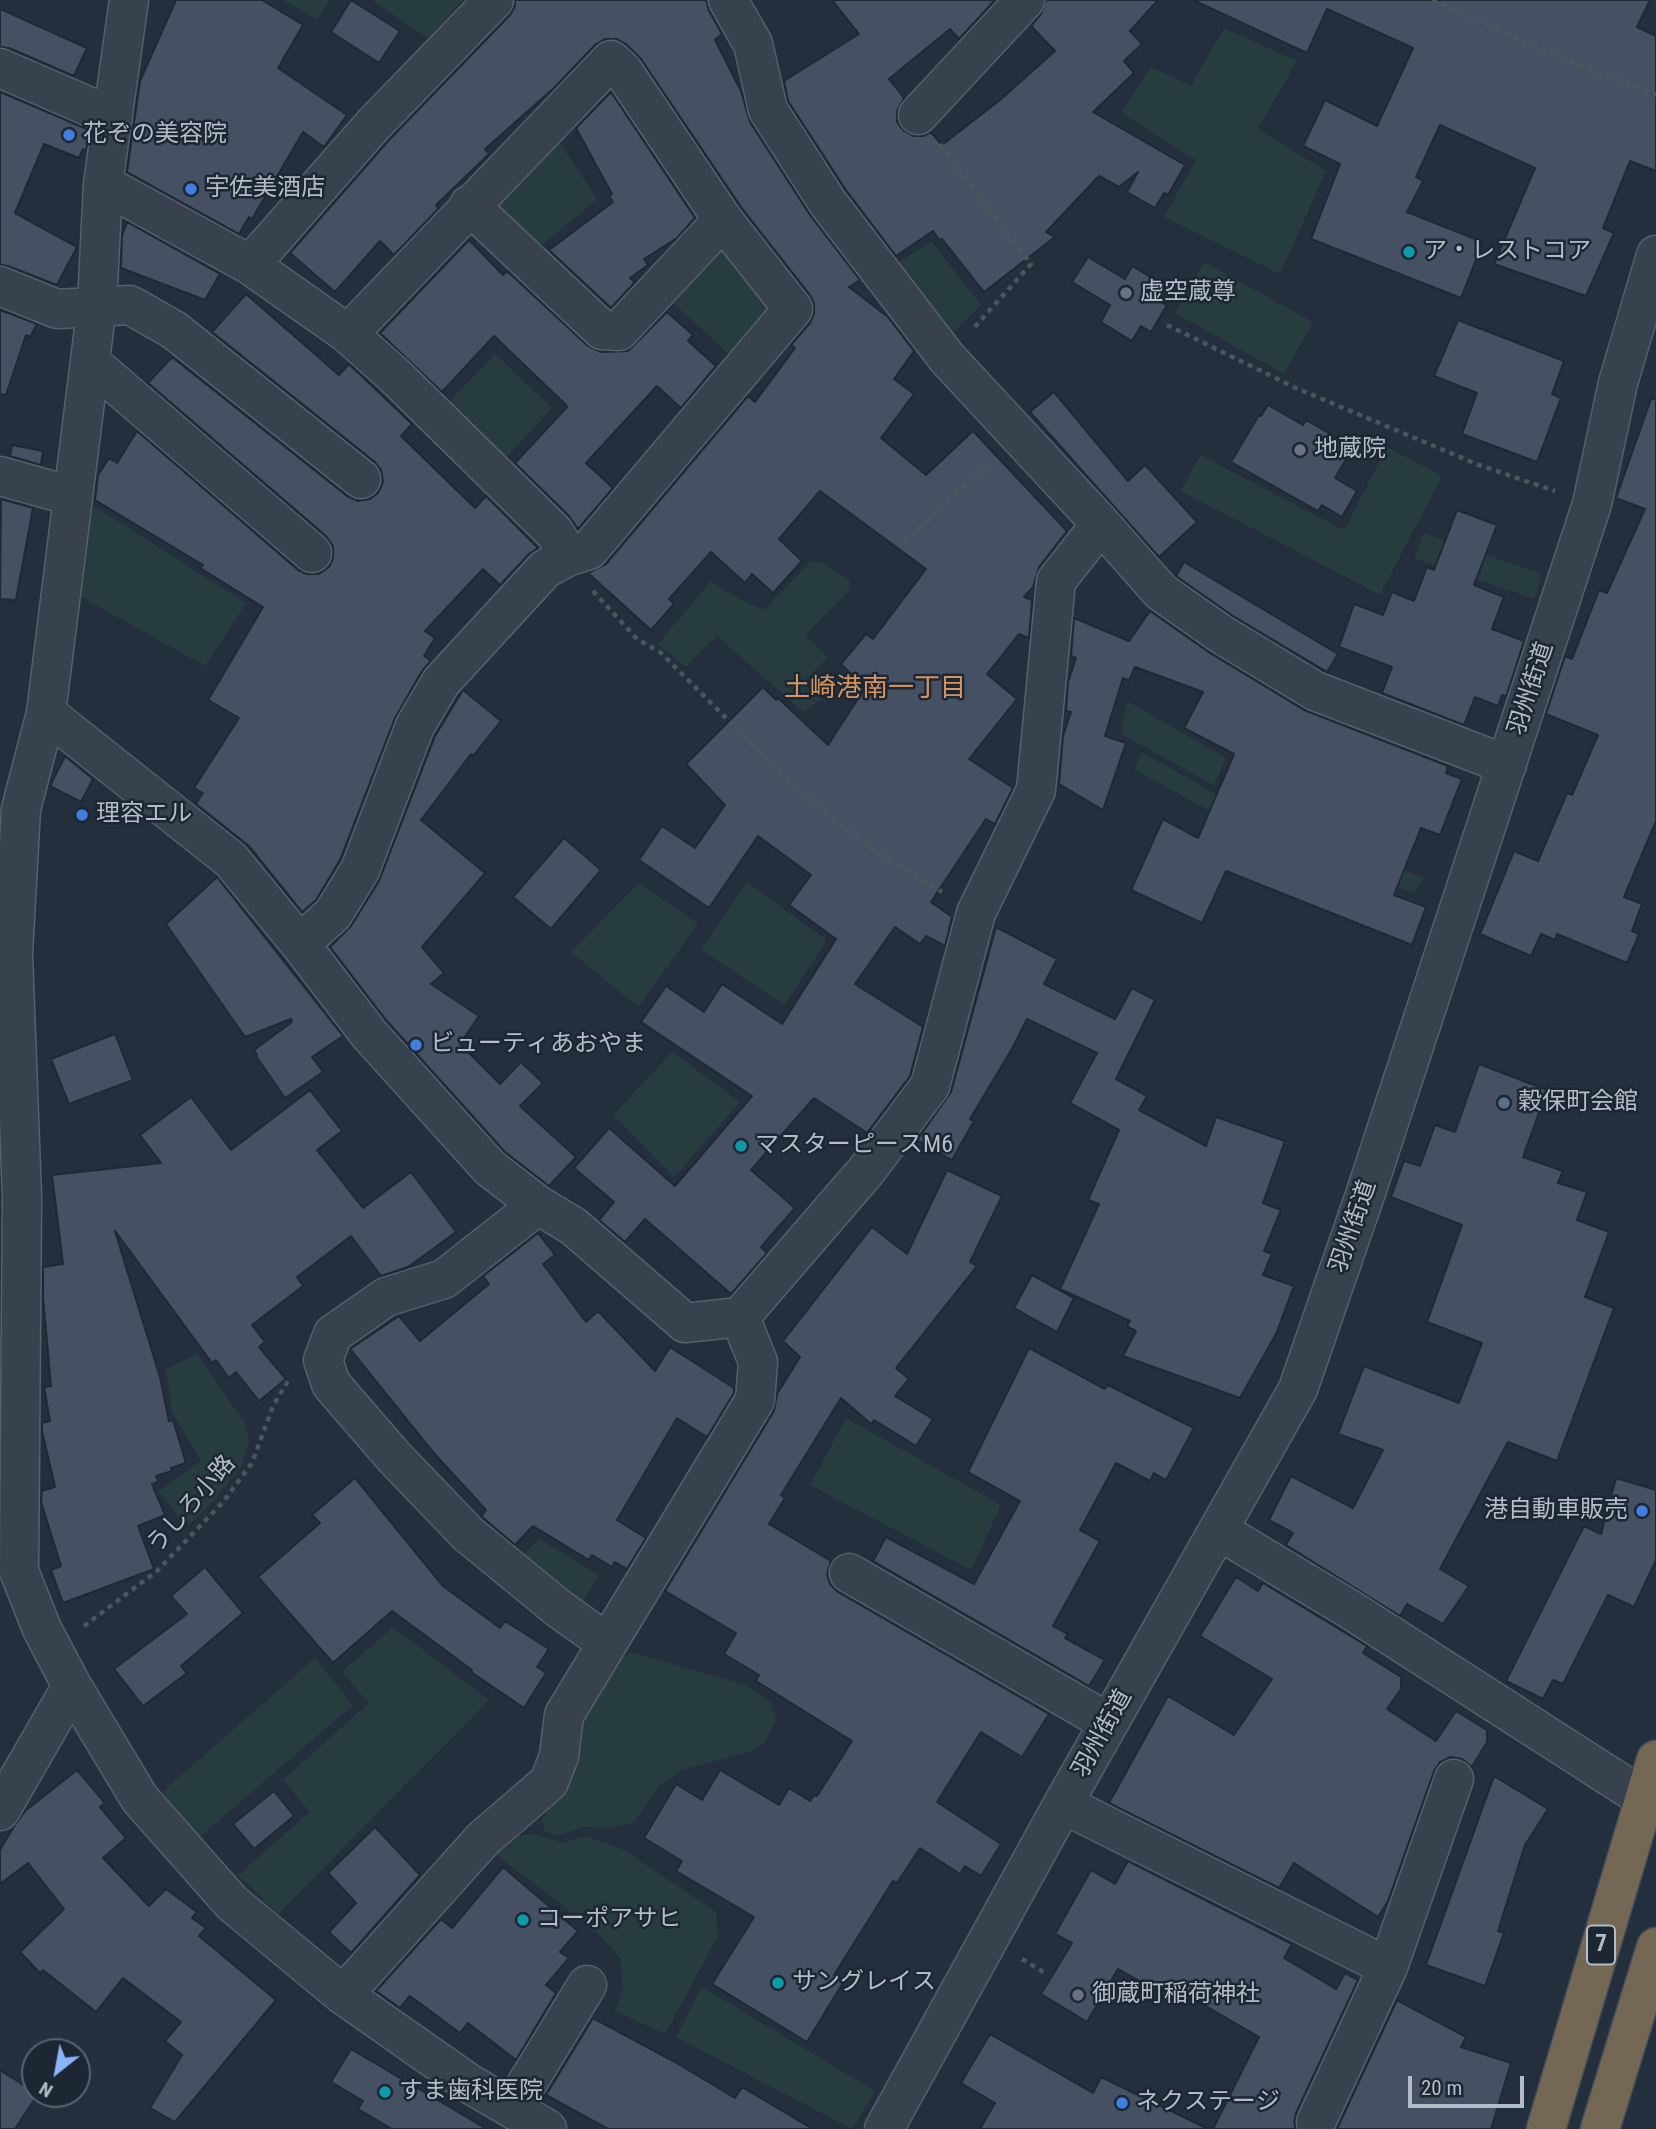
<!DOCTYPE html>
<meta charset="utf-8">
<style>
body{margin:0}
#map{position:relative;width:1656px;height:2129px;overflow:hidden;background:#242f3e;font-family:"Roboto Condensed",sans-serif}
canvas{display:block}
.north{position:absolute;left:21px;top:2038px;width:70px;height:70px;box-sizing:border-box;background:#1d2633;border:2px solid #59626f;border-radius:50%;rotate:211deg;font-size:19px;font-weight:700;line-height:28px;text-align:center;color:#b4bcc9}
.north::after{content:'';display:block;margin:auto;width:24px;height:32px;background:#8ab4f8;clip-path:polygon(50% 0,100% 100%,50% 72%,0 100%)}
.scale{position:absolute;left:1408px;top:2076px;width:116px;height:32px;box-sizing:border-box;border:4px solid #b4bcc9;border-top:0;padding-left:9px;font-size:21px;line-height:24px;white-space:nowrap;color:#b4bcc9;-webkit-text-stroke:5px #1d2633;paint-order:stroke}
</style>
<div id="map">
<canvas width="1656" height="2129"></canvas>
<div class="north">N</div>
<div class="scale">20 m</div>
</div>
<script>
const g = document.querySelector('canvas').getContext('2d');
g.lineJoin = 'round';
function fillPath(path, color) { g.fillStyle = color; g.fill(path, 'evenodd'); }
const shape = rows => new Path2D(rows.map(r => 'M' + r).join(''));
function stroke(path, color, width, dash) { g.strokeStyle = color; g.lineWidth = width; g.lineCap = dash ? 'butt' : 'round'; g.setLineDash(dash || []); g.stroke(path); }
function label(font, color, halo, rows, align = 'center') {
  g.font = font + ' "Roboto Condensed","Noto Sans JP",sans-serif'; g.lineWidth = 5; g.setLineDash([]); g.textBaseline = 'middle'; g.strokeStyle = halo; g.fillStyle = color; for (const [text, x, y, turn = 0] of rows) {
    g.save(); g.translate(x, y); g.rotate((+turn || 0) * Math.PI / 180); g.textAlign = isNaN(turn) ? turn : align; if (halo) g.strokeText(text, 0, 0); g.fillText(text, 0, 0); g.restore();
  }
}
fillPath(shape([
 [283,0,329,0,318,20],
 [372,0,463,0,428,38],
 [1224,28,1297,61,1258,129,1326,171,1280,274,1164,217,1196,160,1121,113,1151,67,1191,86],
 [557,139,597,199,540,247,489,200],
 [721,240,771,312,731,356,670,300],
 [931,241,981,305,948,337,896,264],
 [1204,262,1313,322,1284,374,1175,313],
 [495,354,552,408,504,460,449,402],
 [1387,447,1442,476,1380,595,1181,491,1200,455,1344,530],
 [94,506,246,603,205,666,76,594,87,511],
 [1423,533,1542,574,1534,599,1415,558],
 [811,561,822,563,850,581,849,592,805,635,828,657,804,681,822,699,803,712,717,636,686,667,658,644,711,581,739,599,764,610],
 [1127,701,1226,758,1214,785,1121,734],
 [1141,752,1220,796,1424,878,1415,893,1273,845,1135,770],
 [747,882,827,940,784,1005,701,950],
 [639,883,698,924,638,1007,571,952],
 [672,1052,740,1102,674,1177,613,1115],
 [197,1354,245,1423,249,1441,242,1464,214,1501,188,1526,158,1492,201,1460,172,1412,166,1369],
 [846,1418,1001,1505,971,1570,810,1485],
 [539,1539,599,1575,581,1604,521,1558],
 [393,1627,489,1700,278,1914,238,1875,310,1812,283,1780,369,1703,342,1672],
 [631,1652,746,1685,771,1703,776,1721,765,1742,750,1752,681,1770,660,1785,633,1823,612,1828,583,1827,558,1836,544,1831,542,1819,562,1791,579,1709,617,1661],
 [315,1658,353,1705,197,1839,162,1792],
 [535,1834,563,1843,586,1836,622,1849,716,1912,718,1936,665,2034,615,2011,623,1989,620,1957,593,1929,494,1853,516,1836],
 [702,1987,875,2091,852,2129,676,2037]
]), '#263c3f');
const building = shape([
 [176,0,262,0,303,25,278,68,347,115,324,147,303,132,252,219,249,217,239,234,127,172,140,81,176,0],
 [351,0,400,31,379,63,331,32,351,0],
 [515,0,706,0,709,11,722,34,715,40,741,91,750,122,810,215,860,280,849,287,888,317,914,351,894,379,914,394,881,438,926,475,973,431,1067,531,1039,567,1033,587,1024,597,1032,600,1029,638,1019,634,987,674,1017,699,969,759,1013,788,995,824,986,819,931,902,952,917,945,946,926,936,920,944,895,927,855,984,923,1027,910,1076,867,1133,814,1098,751,1170,795,1208,761,1247,767,1253,731,1294,645,1219,625,1242,599,1220,614,1202,574,1168,609,1128,675,1186,752,1096,641,1022,666,986,704,1012,722,984,782,1024,836,939,789,905,811,875,758,836,709,908,639,860,662,826,695,848,725,805,686,764,763,687,776,700,778,698,828,745,865,688,841,664,866,634,873,639,926,569,820,491,779,539,802,561,773,593,752,574,745,583,711,552,669,599,674,604,651,630,588,573,606,564,748,396,755,402,795,348,791,345,810,323,814,314,814,304,810,295,741,207,641,59,626,44,617,39,605,39,595,45,554,88,485,149,489,154,436,205,439,208,394,255,380,241,335,292,290,253,389,140,510,15,515,6,515,0],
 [832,0,995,0,959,39,950,29,889,79,904,98,897,111,897,122,903,130,914,136,924,136,931,132,942,145,1000,100,1055,51,1031,26,1041,14,1046,0,1158,0,1130,31,1142,44,1124,61,1134,73,1093,112,1185,165,1168,195,1164,193,1155,208,1127,192,1138,172,1119,187,1099,176,1046,232,1055,237,984,292,942,239,939,240,933,231,896,256,846,190,788,101,784,81,859,34,832,0],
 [1193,0,1650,0,1637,27,1656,36,1656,171,1630,161,1603,228,1614,233,1586,296,1494,264,1535,168,1440,125,1416,177,1423,181,1407,212,1483,242,1461,298,1311,239,1340,164,1303,146,1325,100,1377,126,1413,48,1327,9,1307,53,1193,0],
 [0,9,87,48,74,76,9,48,0,47,0,9],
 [0,92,89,130,86,151,83,149,79,158,44,144,15,213,77,247,57,285,8,266,0,265,0,92],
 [611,92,695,218,677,238,644,259,648,265,630,278,635,282,611,308,549,250,613,202,609,196,612,194,576,128,611,92],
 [127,222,220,274,205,300,121,268,122,236,127,222],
 [469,240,503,275,507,271,588,346,601,352,628,351,667,312,693,335,688,341,716,366,681,408,657,386,586,463,613,488,578,529,569,516,515,463,567,407,565,404,494,336,442,392,380,333,469,240],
 [1088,257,1125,279,1132,266,1166,286,1157,300,1167,305,1151,332,1141,326,1132,341,1101,322,1110,305,1072,282,1088,257],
 [246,294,339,375,349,364,412,424,401,436,475,508,486,496,538,548,529,554,500,585,483,569,425,631,435,638,424,656,431,661,422,671,395,718,340,860,316,900,302,912,249,846,196,804,203,793,194,788,239,718,208,700,263,607,200,568,203,565,95,500,98,475,109,458,117,463,137,431,298,570,307,574,319,574,329,567,333,558,333,546,326,536,148,383,172,357,347,496,358,501,370,499,378,493,383,482,381,470,375,462,212,332,246,294],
 [0,310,37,324,30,337,26,335,6,395,0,394,0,310],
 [1458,320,1564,361,1552,394,1561,398,1537,462,1462,434,1477,393,1434,376,1458,320],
 [1054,392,1128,481,1145,465,1197,522,1159,557,1030,412,1054,392],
 [1651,399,1656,399,1656,821,1624,897,1642,904,1632,931,1639,934,1627,963,1557,934,1555,940,1541,934,1531,956,1480,934,1514,851,1538,861,1567,793,1572,795,1598,735,1546,714,1565,656,1572,659,1599,590,1607,593,1645,509,1616,498,1651,399],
 [1268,405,1303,425,1306,420,1353,447,1335,478,1357,491,1342,517,1322,505,1318,511,1231,462,1259,415,1261,416,1268,405],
 [12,445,43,451,41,465,10,456,12,445],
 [1,499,33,508,16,600,0,599,1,499],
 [1457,510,1497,525,1474,585,1504,597,1492,629,1524,641,1506,697,1502,695,1498,706,1475,697,1464,725,1382,693,1392,667,1339,647,1354,604,1383,615,1392,592,1414,601,1427,567,1434,570,1457,510],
 [1184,562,1338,654,1327,672,1233,616,1176,576,1184,562],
 [1150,611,1210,653,1304,710,1448,766,1446,773,1462,779,1440,835,1421,828,1394,895,1426,907,1412,945,1226,871,1202,923,1131,890,1163,819,1198,838,1234,754,1184,728,1203,692,1135,667,1129,681,1123,678,1105,736,1126,743,1103,810,1059,784,1063,736,1071,712,1066,711,1068,682,1076,658,1071,656,1074,618,1129,641,1150,611],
 [463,690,501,721,473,756,471,754,421,820,485,873,422,947,444,973,431,984,479,1016,460,1044,500,1084,521,1062,543,1083,520,1106,576,1157,549,1186,505,1152,386,1020,330,947,351,926,379,881,435,736,463,690],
 [65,756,93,779,81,802,50,786,65,756],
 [564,838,601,870,551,929,513,897,564,838],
 [217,877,343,1036,312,1057,323,1072,285,1098,256,1056,257,1055,254,1050,292,1022,291,1019,245,1037,166,924,217,877],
 [996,927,1057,959,1044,984,1115,1019,1132,988,1155,1000,1116,1079,1147,1096,1139,1110,1206,1146,1216,1117,1285,1141,1263,1203,1281,1210,1264,1251,1272,1254,1263,1275,1294,1286,1276,1334,1240,1398,1123,1356,1136,1331,1127,1326,1130,1321,1060,1289,1099,1204,1088,1200,1119,1130,1070,1103,1097,1053,1027,1019,1013,1047,970,1119,974,1121,952,1160,917,1140,951,1092,996,927],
 [115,1034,133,1080,69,1104,51,1059,115,1034],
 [1479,1064,1547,1090,1523,1157,1563,1171,1558,1183,1587,1192,1577,1220,1609,1232,1585,1297,1614,1308,1557,1461,1508,1442,1440,1569,1469,1586,1443,1624,1407,1604,1400,1616,1286,1545,1293,1533,1269,1520,1291,1476,1353,1508,1383,1450,1338,1434,1364,1366,1459,1403,1482,1343,1427,1322,1462,1225,1391,1197,1404,1161,1420,1166,1435,1125,1455,1132,1479,1064],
 [310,1090,342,1131,317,1150,363,1208,411,1172,456,1232,408,1267,381,1276,351,1236,297,1277,303,1286,252,1325,265,1342,259,1347,286,1379,259,1401,236,1372,229,1378,216,1360,212,1363,115,1231,160,1377,169,1421,173,1420,186,1463,171,1468,172,1471,156,1476,158,1482,152,1484,165,1515,138,1526,154,1569,63,1603,51,1570,61,1566,41,1502,42,1491,55,1487,42,1431,42,1423,50,1421,44,1387,51,1386,43,1297,43,1267,63,1264,52,1175,161,1163,140,1135,191,1097,231,1150,310,1090],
 [947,1170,1002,1196,970,1262,977,1266,896,1368,909,1379,895,1396,933,1419,916,1446,874,1420,871,1424,841,1398,781,1495,785,1498,769,1524,831,1561,827,1574,830,1584,838,1592,1049,1714,1022,1757,981,1732,937,1802,1001,1844,981,1876,965,1866,960,1874,920,1848,897,1883,893,1881,834,1975,844,1981,807,2042,712,1984,754,1917,676,1871,682,1861,644,1838,676,1784,702,1800,720,1770,779,1805,789,1788,810,1801,814,1795,817,1796,852,1741,756,1681,759,1675,724,1654,736,1633,665,1591,774,1411,777,1394,800,1357,783,1341,872,1227,907,1254,947,1170],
 [538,1233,555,1255,543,1264,586,1322,598,1311,655,1371,670,1347,734,1388,734,1393,707,1437,677,1418,617,1520,646,1538,627,1569,615,1562,612,1567,592,1555,589,1560,533,1526,515,1545,481,1516,486,1510,432,1451,350,1349,399,1316,420,1341,489,1284,483,1276,538,1233],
 [1032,1275,1074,1298,1057,1332,1014,1308,1032,1275],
 [1029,1348,1105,1389,1108,1385,1194,1428,1166,1480,1154,1473,1150,1481,1116,1463,1080,1530,1100,1541,1053,1626,1068,1634,1065,1638,1105,1660,1089,1686,873,1561,886,1537,974,1584,1020,1501,968,1472,1029,1348],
 [355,1478,443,1586,500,1628,505,1621,549,1649,537,1667,546,1673,524,1708,471,1672,472,1670,392,1611,333,1663,258,1577,320,1523,312,1515,355,1478],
 [1616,1478,1656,1490,1656,1560,1634,1607,1608,1595,1563,1684,1553,1680,1543,1699,1506,1681,1584,1526,1601,1534,1616,1478],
 [205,1567,243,1613,181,1666,187,1673,143,1706,114,1669,187,1614,171,1596,205,1567],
 [1236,1577,1258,1591,1263,1583,1367,1646,1363,1653,1401,1677,1401,1689,1387,1709,1436,1741,1456,1711,1487,1730,1487,1742,1472,1767,1462,1759,1451,1757,1440,1762,1434,1771,1388,1901,1378,1917,1294,1863,1279,1888,1109,1803,1168,1696,1234,1735,1272,1679,1200,1636,1236,1577],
 [77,1770,105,1803,100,1807,126,1838,103,1858,149,1906,166,1889,197,1912,192,1918,206,1928,199,1936,276,2000,175,2122,150,2108,182,2055,165,2041,181,2022,123,1978,96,2012,43,1970,40,1973,20,1952,64,1909,28,1863,0,1884,0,1850,13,1828,25,1811,77,1770],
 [1494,1776,1548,1809,1525,1845,1498,1931,1504,1933,1485,1986,1426,1965,1494,1776],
 [274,1791,294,1816,254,1849,233,1824,274,1791],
 [375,1827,420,1875,351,1953,329,1932,356,1903,328,1873,375,1827],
 [1128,1861,1292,1944,1284,1958,1336,1989,1345,1973,1358,1980,1296,2113,1294,2123,1296,2129,1213,2129,1259,2037,1178,1990,1176,1993,1156,1982,1152,1988,1118,1969,1087,2022,1041,1994,1072,1943,1055,1934,1091,1870,1115,1884,1128,1861],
 [503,1867,578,1931,560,1952,569,1958,546,1985,556,1993,516,2060,468,2023,460,2033,410,1996,400,2008,376,1991,441,1919,452,1928,503,1867],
 [1397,2000,1466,2037,1461,2047,1511,2063,1491,2129,1337,2129,1397,2000],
 [593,2018,675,2062,735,2098,742,2087,813,2129,608,2129,546,2095,593,2018],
 [990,2034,1093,2093,1101,2077,1208,2129,980,2129,995,2103,961,2083,990,2034],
 [351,2049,487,2129,392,2129,358,2109,363,2101,331,2082,351,2049],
 [0,2070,38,2094,15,2129,0,2129,0,2070]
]);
fillPath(building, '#455162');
stroke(building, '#1f2835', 2);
const minor = shape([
 [129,0,103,184,97,305,46,713,21,809,13,954,22,1197,19,1571,42,1629,72,1686,140,1799,232,1903,343,1995,470,2084,547,2129],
 [728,0,753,44,768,110,828,203,947,358,1101,524,1161,592,1221,634,1315,691,1507,765],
 [0,68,113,117],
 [918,115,1025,0],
 [103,184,250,265,348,334,394,375,554,532,569,556],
 [469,205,602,330,619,331,723,220],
 [250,265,373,125,494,0],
 [0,286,57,309,130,305,174,330,361,479],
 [90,362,312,553],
 [0,476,72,496],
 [46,713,231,860,300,944,369,1034,490,1168,538,1205,573,1226,685,1323,740,1317,866,1171,930,1086,976,913,1036,790,1056,581,1101,524],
 [300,944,333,914,360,870,415,726,441,682,545,569,569,556,589,550,793,309,723,220,623,71,611,60,348,334],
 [538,1205,444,1279,386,1297,333,1334,323,1360,331,1384,394,1457,468,1534,558,1608,607,1643],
 [1218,1530,1351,1610,1645,1799],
 [849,1573,1109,1723],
 [1063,1804,1388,1967],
 [0,1811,72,1686],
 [343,1995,483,1839,549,1782,559,1756,564,1715,755,1400,758,1362,740,1317],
 [512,2108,587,1985],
 [1316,2122,1388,1967,1454,1779],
 [884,2129,1063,1804,1298,1389,1366,1192,1592,504,1618,383,1656,255]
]);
const highway = shape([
 [1546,2129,1656,1760],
 [1600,2129,1656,1947]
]);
stroke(minor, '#565f6c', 41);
stroke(highway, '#434c59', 41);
stroke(shape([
 [1432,0,1549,53,1656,95],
 [940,144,1031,264,972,330],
 [1167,325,1296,388,1479,465,1555,491],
 [904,543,990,461],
 [593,591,637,639,660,652,800,792,875,852,942,892],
 [84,1626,157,1571,223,1502,252,1463,273,1406,289,1379],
 [1022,1959,1045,1973]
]), '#44595c', 4.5, [5, 5]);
stroke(minor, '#38414e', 38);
stroke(highway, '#746855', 38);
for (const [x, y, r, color] of [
 [69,135,7,"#3f7fe0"],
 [191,189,7,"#3f7fe0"],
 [1409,252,7,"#0f9aa8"],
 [1126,293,7,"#6b7280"],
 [1300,450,7,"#6b7280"],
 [82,815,7,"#3f7fe0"],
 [416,1045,7,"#3f7fe0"],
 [1504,1103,7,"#5c6f8a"],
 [741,1146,7,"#0f9aa8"],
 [1642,1511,7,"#3f7fe0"],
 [523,1920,7,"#0f9aa8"],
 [778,1983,7,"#0f9aa8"],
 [1078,1995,7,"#6b7280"],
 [385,2092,7,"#0f9aa8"],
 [1122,2103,7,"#3f7fe0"]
]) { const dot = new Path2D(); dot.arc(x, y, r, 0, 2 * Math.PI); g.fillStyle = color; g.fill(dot); stroke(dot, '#1d2633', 2.5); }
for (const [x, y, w] of [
 [1601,1945,28]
]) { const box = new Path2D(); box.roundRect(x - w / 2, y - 19.5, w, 39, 5); g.fillStyle = '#1d2633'; g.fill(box); stroke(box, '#b4bcc9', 2); }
label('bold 23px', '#b4bcc9', null, [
 ["7",1601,1945]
]);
label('24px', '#b4bcc9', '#1d2633', [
 ["花ぞの美容院",83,135],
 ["宇佐美酒店",205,189],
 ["ア・レストコア",1423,252],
 ["虚空蔵尊",1140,293],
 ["地蔵院",1314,450],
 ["理容エル",96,815],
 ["ビューティあおやま",430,1045],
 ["穀保町会館",1518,1103],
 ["マスターピースM6",755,1146],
 ["港自動車販売",1628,1511,"right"],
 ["コーポアサヒ",537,1920],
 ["サングレイス",792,1983],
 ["御蔵町稲荷神社",1092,1995],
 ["すま歯科医院",399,2092],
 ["ネクステージ",1136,2103]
], 'left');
label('24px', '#b4bcc9', '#1d2633', [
 ["羽州街道",1532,689,-72],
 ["羽州街道",1354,1227,-71],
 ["うしろ小路",192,1505,-49],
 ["羽州街道",1103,1734,-61]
]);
label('26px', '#d59563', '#1d2633', [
 ["土崎港南一丁目",875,689]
]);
</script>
